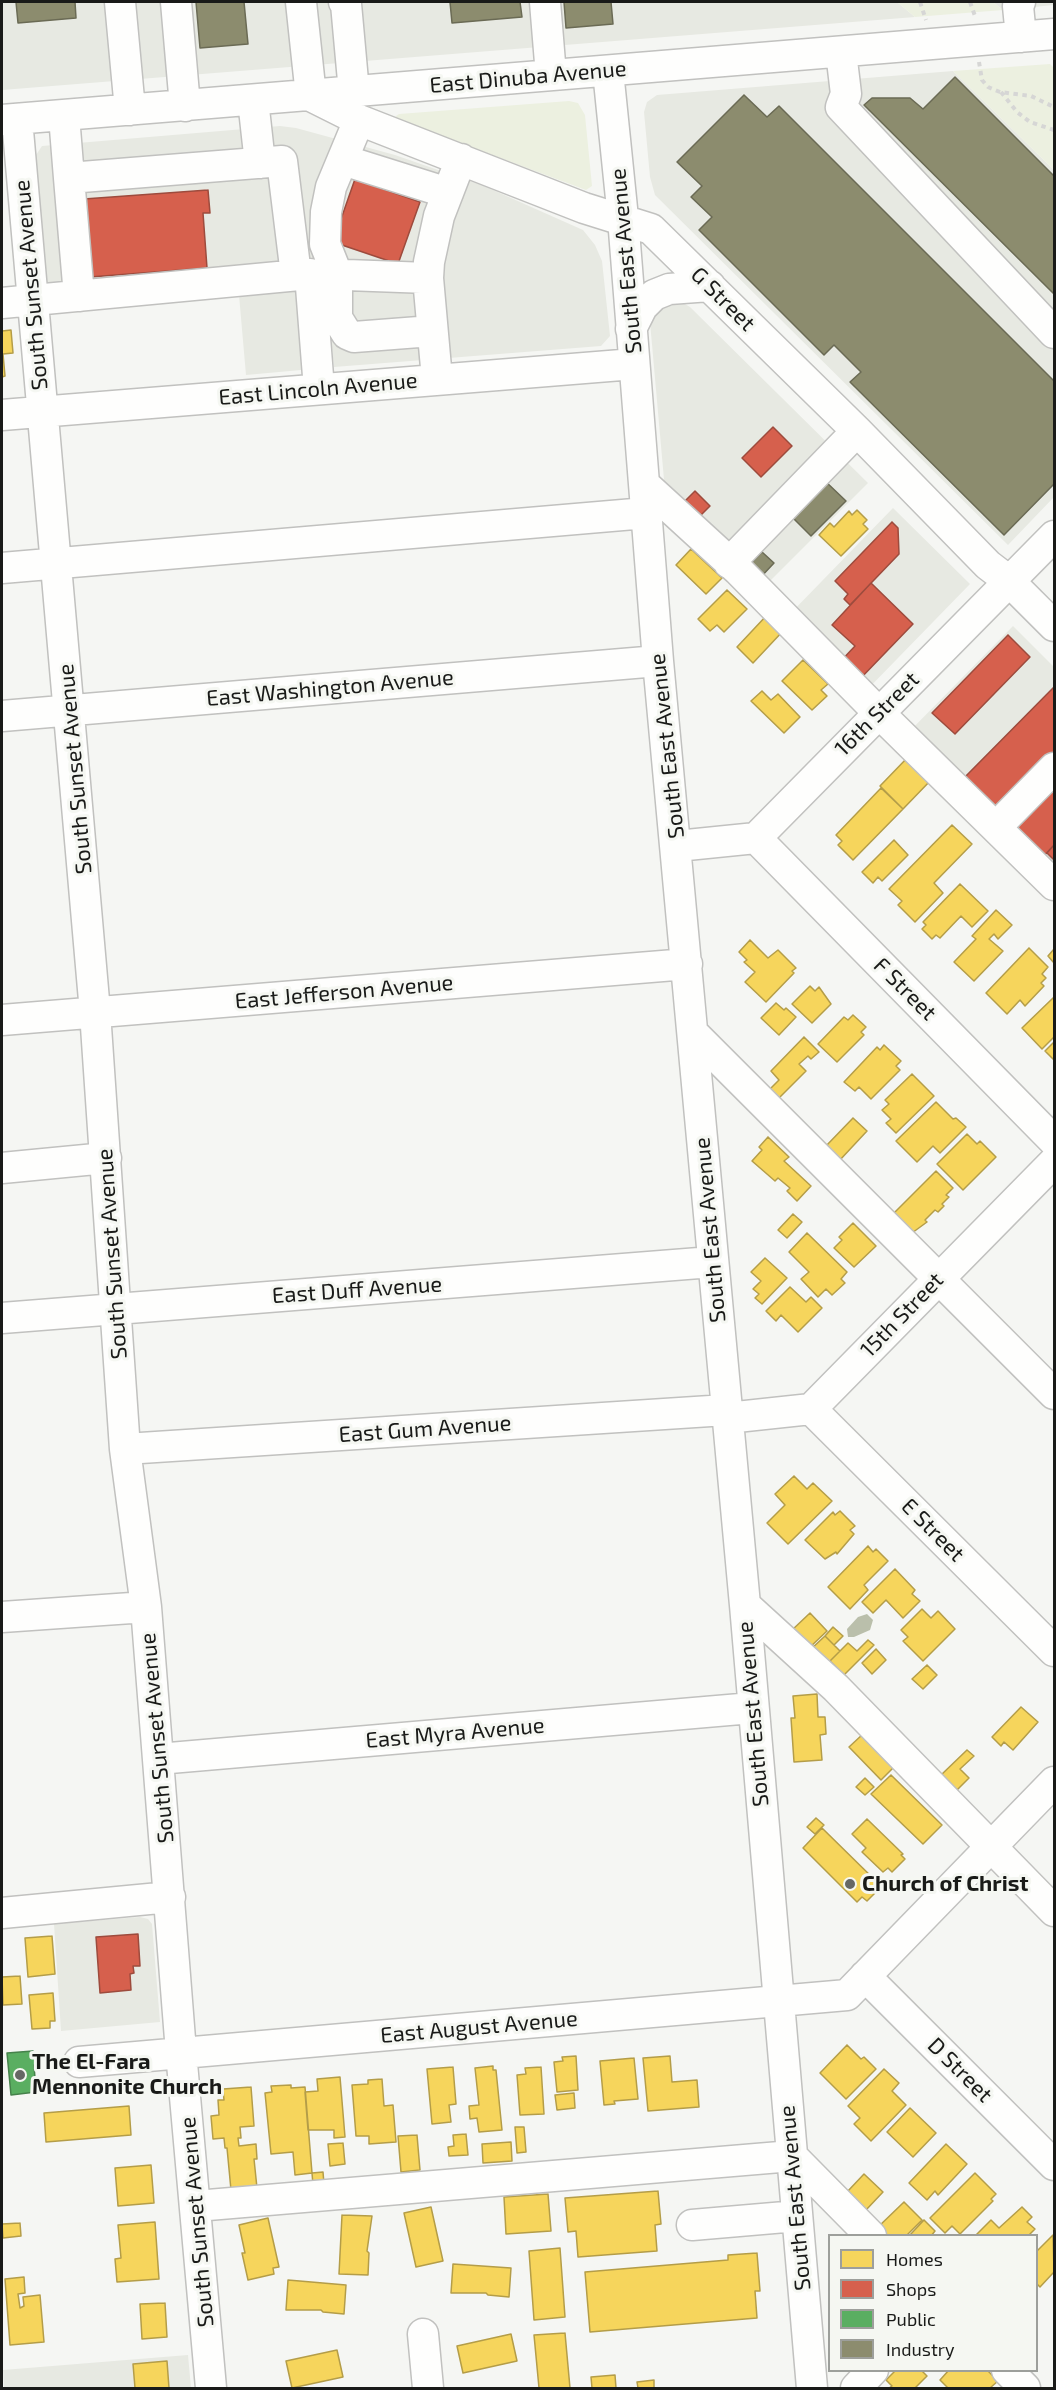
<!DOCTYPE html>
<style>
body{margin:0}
#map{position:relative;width:1056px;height:2390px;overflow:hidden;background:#f5f6f3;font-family:"Exo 2",sans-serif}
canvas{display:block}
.frame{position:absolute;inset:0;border:3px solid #191a18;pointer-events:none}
.legend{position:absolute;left:828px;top:2234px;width:210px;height:138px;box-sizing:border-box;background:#f5f7f2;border:2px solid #9d9f9b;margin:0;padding:8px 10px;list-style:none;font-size:18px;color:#191a18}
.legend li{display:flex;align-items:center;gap:12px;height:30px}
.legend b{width:30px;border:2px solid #9d9f9b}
</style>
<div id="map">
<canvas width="1056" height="2390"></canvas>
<div class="frame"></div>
<ul class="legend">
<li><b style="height:16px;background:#f6d55c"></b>Homes</li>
<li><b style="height:16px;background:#d6604d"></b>Shops</li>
<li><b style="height:16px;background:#5aae61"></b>Public</li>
<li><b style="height:16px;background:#8c8c6e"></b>Industry</li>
</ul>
</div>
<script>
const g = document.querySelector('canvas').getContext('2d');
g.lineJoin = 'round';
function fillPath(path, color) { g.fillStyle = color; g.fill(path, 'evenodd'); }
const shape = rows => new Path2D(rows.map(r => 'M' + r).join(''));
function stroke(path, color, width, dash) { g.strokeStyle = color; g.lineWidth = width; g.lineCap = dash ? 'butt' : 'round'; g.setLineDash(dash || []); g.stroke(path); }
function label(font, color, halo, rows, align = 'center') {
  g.font = font + ' "Exo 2",sans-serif'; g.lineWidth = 6; g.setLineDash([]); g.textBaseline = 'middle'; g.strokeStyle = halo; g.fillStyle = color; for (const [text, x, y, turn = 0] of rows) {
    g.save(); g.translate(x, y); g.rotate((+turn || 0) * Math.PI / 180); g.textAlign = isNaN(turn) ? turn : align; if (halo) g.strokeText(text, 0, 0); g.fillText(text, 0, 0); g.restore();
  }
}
fillPath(shape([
 [2,2,897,2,915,17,2,90],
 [993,2,1054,2,1054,5,1003,10],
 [953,71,1054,170,1054,497,1008,545,655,195,650,177,644,112,647,102,657,95],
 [280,126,296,128,395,155,484,186,583,230,595,245,602,261,610,336,601,346,334,367,325,280,47,286,34,158,42,146],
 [305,289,312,369,246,375,239,295],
 [678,300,690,307,868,483,759,592,666,502,650,322,657,306],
 [893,508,970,584,861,696,786,618],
 [1013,626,1054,667,1054,885,904,737],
 [140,1917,148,1919,152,1924,160,2022,61,2031,54,1924],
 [188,2355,191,2388,4,2388,3,2370]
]), '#e7e9e2');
fillPath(shape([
 [897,2,993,2,1003,10,915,17],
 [1050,64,1054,68,1054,170,953,71],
 [569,101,578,103,585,115,592,186,586,190,396,119,396,116,399,114]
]), '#ecf0e0');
fillPath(shape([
 [867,1614,873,1620,870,1630,854,1637,848,1637,847,1629,858,1617]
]), '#babfab');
const homes = shape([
 [11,330,13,353,3,354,5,376,2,377,2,331,11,330],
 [857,510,867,520,863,524,868,529,841,556,819,535,830,523,834,527,849,511,852,515,857,510],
 [691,549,722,578,706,594,676,565,691,549],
 [727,590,747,609,724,632,717,625,710,631,698,619,727,590],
 [767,615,783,631,753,663,737,647,767,615],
 [803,660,828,684,821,690,827,696,812,710,782,681,803,660],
 [762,691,771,700,778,694,800,717,784,733,751,701,762,691],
 [908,757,932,779,903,809,880,786,908,757],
 [881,788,903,809,853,860,838,845,842,841,836,835,881,788],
 [952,825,972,844,934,883,943,893,915,922,898,905,902,901,889,889,952,825],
 [894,840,908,855,882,881,878,877,873,883,862,872,894,840],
 [960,884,988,911,972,927,961,916,940,938,936,935,932,939,922,929,926,925,923,922,960,884],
 [996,910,1012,925,998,939,994,934,989,939,1003,951,974,981,954,962,976,939,972,936,996,910],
 [750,940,768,958,778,950,796,968,792,971,794,973,766,1002,745,982,755,972,744,962,747,960,739,952,750,940],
 [1029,948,1048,967,1042,974,1046,978,1041,983,1044,986,1025,1006,1020,1000,1007,1014,986,993,1029,948],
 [1054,949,1054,963,1048,956,1054,949],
 [810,986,815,991,819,987,831,1004,812,1023,792,1004,810,986],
 [1053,998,1054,1000,1054,1037,1042,1049,1022,1028,1053,998],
 [776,1003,784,1010,786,1008,796,1017,779,1035,761,1018,776,1003],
 [853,1015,866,1027,861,1032,864,1035,837,1062,818,1044,844,1017,848,1020,853,1015],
 [804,1037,819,1052,811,1059,808,1056,799,1064,806,1071,777,1100,768,1091,779,1080,771,1071,804,1037],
 [1054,1042,1054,1060,1045,1051,1054,1042],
 [884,1045,901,1061,896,1066,900,1070,871,1099,859,1087,855,1091,844,1082,877,1047,880,1050,884,1045],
 [912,1074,934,1096,896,1133,886,1123,891,1119,882,1110,889,1104,885,1100,912,1074],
 [936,1102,953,1119,956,1118,966,1127,940,1153,933,1146,917,1162,896,1141,936,1102],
 [853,1118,867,1131,839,1161,825,1147,853,1118],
 [967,1134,977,1144,980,1141,996,1157,963,1190,937,1164,967,1134],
 [768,1137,789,1157,784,1161,811,1186,797,1201,787,1191,790,1188,778,1178,775,1181,752,1161,762,1150,759,1147,768,1137],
 [936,1171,953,1188,946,1195,949,1197,942,1204,944,1206,938,1212,935,1210,925,1220,927,1222,912,1233,893,1214,936,1171],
 [793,1214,802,1222,787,1238,778,1230,793,1214],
 [853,1223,876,1246,854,1267,834,1248,842,1240,839,1237,853,1223],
 [807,1233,847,1272,841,1279,845,1283,832,1295,826,1289,818,1297,801,1279,809,1272,789,1252,807,1233],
 [765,1258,787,1278,762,1304,755,1298,759,1294,753,1289,761,1281,751,1272,765,1258],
 [790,1287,806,1302,811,1297,822,1308,798,1332,781,1315,776,1321,766,1311,790,1287],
 [794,1476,807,1489,813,1483,832,1501,788,1544,767,1523,785,1505,775,1494,794,1476],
 [840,1511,855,1526,850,1530,854,1534,837,1554,836,1552,825,1559,805,1540,833,1512,835,1515,840,1511],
 [868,1546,873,1552,876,1549,888,1561,864,1585,868,1590,850,1609,828,1587,868,1546],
 [895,1569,915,1590,912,1594,920,1601,903,1618,886,1600,873,1613,862,1602,895,1569],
 [922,1609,931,1618,938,1611,955,1629,923,1661,903,1641,908,1637,901,1630,922,1609],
 [810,1613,827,1631,808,1649,791,1631,810,1613],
 [833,1627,843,1636,834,1645,825,1636,833,1627],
 [825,1636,840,1651,826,1665,810,1650,825,1636],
 [868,1640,874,1645,844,1675,830,1661,848,1643,857,1651,868,1640],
 [876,1649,886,1660,872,1674,862,1663,876,1649],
 [927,1665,937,1675,923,1689,912,1679,927,1665],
 [817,1694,818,1717,825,1717,826,1734,820,1735,822,1760,794,1762,791,1718,795,1718,793,1696,817,1694],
 [1021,1707,1038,1722,1013,1750,1004,1742,1001,1746,992,1737,1021,1707],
 [863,1734,895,1766,881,1780,849,1747,863,1734],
 [967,1750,974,1756,960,1769,969,1778,957,1790,941,1775,967,1750],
 [891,1775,942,1825,923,1844,871,1794,891,1775],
 [865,1778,874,1787,865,1795,856,1787,865,1778],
 [816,1818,824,1825,815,1834,807,1827,816,1818],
 [867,1819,903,1854,901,1855,905,1859,892,1872,888,1868,883,1872,862,1852,866,1848,852,1834,867,1819],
 [822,1828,878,1883,872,1888,876,1892,867,1901,862,1897,857,1902,803,1848,822,1828],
 [52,1936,55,1974,28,1977,25,1938,52,1936],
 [20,1976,22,2004,3,2005,2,1977,20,1976],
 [53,1993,55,2021,50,2021,50,2028,32,2029,29,1995,53,1993],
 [847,2045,861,2059,864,2057,876,2069,846,2099,820,2073,847,2045],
 [576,2056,578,2090,557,2092,554,2062,563,2061,562,2057,576,2056],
 [670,2056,672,2082,697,2080,699,2107,648,2111,643,2058,670,2056],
 [634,2058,638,2099,614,2101,615,2104,604,2105,600,2061,634,2058],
 [493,2066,493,2070,496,2070,502,2130,479,2132,477,2118,470,2119,469,2106,479,2105,475,2068,493,2066],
 [453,2067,456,2104,449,2105,451,2122,432,2124,427,2069,453,2067],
 [541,2067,544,2114,520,2115,517,2075,526,2074,525,2068,541,2067],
 [884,2069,899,2083,892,2091,906,2105,871,2141,854,2124,860,2118,848,2106,884,2069],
 [340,2077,345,2137,334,2138,334,2130,308,2130,305,2092,318,2091,317,2079,340,2077],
 [382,2079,384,2106,393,2105,396,2142,369,2144,369,2136,356,2136,352,2085,368,2084,368,2080,382,2079],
 [291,2085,291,2088,305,2087,312,2173,295,2175,293,2152,271,2154,265,2093,272,2092,271,2086,291,2085],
 [251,2087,254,2126,240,2127,241,2138,238,2138,239,2146,256,2144,257,2159,254,2159,257,2188,231,2190,227,2148,225,2148,224,2138,213,2139,211,2116,219,2115,218,2100,224,2100,223,2089,251,2087],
 [574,2093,575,2108,557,2110,555,2095,574,2093],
 [129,2106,131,2135,46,2142,44,2113,129,2106],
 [910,2108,936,2133,913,2157,887,2132,910,2108],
 [515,2127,524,2127,526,2152,517,2153,515,2127],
 [466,2134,468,2155,449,2156,448,2147,454,2146,453,2135,466,2134],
 [417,2135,420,2170,401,2172,398,2136,417,2135],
 [511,2142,512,2161,483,2163,482,2144,511,2142],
 [343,2143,345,2164,330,2166,328,2144,343,2143],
 [946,2144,967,2164,938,2195,935,2191,927,2200,909,2183,946,2144],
 [151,2165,154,2203,118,2206,115,2168,151,2165],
 [323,2172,324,2184,313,2185,312,2173,323,2172],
 [975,2173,996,2194,991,2199,993,2201,960,2234,952,2226,945,2233,930,2218,975,2173],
 [864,2174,883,2192,866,2210,847,2192,864,2174],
 [658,2191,661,2224,655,2225,657,2251,578,2257,576,2231,568,2232,565,2198,658,2191],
 [548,2194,551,2231,506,2234,504,2197,548,2194],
 [904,2202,922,2220,906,2236,882,2236,876,2229,904,2202],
 [431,2207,443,2261,416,2267,404,2213,431,2207],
 [1022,2207,1032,2217,1027,2222,1035,2229,1028,2236,976,2235,991,2220,999,2228,1022,2207],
 [342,2215,372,2216,367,2251,369,2253,368,2275,339,2274,342,2215],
 [268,2218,279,2267,273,2268,274,2274,248,2280,242,2253,245,2253,239,2225,268,2218],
 [924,2220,935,2231,931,2236,909,2236,924,2220],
 [155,2222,159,2279,117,2282,115,2259,121,2258,118,2225,155,2222],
 [20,2223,21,2236,3,2238,2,2224,20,2223],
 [1053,2235,1054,2272,1040,2287,1036,2283,1036,2252,1053,2235],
 [560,2248,565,2317,534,2320,529,2251,560,2248],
 [757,2253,760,2291,755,2291,757,2318,590,2332,585,2272,728,2260,728,2255,757,2253],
 [453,2264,511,2268,509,2297,488,2295,486,2293,451,2293,453,2264],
 [24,2277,25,2293,18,2294,20,2308,24,2306,23,2297,40,2295,44,2342,10,2345,5,2279,24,2277],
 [288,2280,346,2285,344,2314,323,2312,321,2310,286,2310,288,2280],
 [165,2303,167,2337,142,2339,140,2304,165,2303],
 [565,2333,570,2388,539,2388,534,2335,565,2333],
 [511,2334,517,2361,463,2373,457,2346,511,2334],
 [337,2350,343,2377,292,2388,286,2361,337,2350],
 [167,2361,169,2388,135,2388,133,2364,167,2361],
 [896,2370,921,2370,927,2376,915,2388,889,2388,892,2386,886,2380,896,2370],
 [949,2370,987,2370,998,2381,990,2388,948,2388,940,2380,949,2370],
 [615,2375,616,2388,592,2388,591,2377,615,2375],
 [654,2380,654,2388,638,2388,637,2382,654,2380]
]);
fillPath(homes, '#f6d55c');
stroke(homes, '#b49d48', 1.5);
const shops = shape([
 [355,179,420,202,398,264,333,242,355,179],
 [208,190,210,213,203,213,207,268,90,277,84,199,208,190],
 [773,427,792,446,761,477,742,458,773,427],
 [695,491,710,506,697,519,682,504,695,491],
 [892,522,898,528,899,554,850,605,844,599,848,594,835,581,892,522],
 [871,583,913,624,858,681,839,663,855,646,832,625,871,583],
 [1008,635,1030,657,955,734,932,713,1008,635],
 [1054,687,1054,753,994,813,961,781,1054,687],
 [1054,781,1054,845,1040,860,1008,827,1054,781],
 [1054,845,1054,860,1047,853,1054,845],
 [138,1934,140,1966,133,1966,134,1973,130,1974,131,1990,100,1993,96,1937,138,1934]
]);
fillPath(shops, '#d6604d');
stroke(shops, '#9d4b3d', 1.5);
const public = shape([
 [33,2051,33,2053,38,2052,39,2065,34,2065,36,2092,11,2095,7,2053,33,2051]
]);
fillPath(public, '#5aae61');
stroke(public, '#46824b', 1.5);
const industry = shape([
 [16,2,75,2,76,18,18,23,16,2],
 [196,2,244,2,248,44,200,48,196,2],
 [450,2,520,2,522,17,452,23,450,2],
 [564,2,611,2,613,24,566,28,564,2],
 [955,77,1054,176,1054,294,864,105,872,98,910,98,923,109,955,77],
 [744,95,767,117,779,106,1054,381,1054,484,1004,535,850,382,861,372,834,345,824,355,699,230,712,217,691,197,702,186,677,162,744,95],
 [824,480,846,501,811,536,789,514,824,480],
 [762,552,774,563,759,579,747,567,762,552]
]);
fillPath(industry, '#8c8c6e');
stroke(industry, '#6a6a54', 1.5);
const minor = shape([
 [120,2,130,110],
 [176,2,185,106],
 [301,2,311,96,359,120,584,208,651,229,857,431,988,565,1009,581,1054,626],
 [344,2,346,4,354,92],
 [545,2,551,75],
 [1020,2,1018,6,1021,37],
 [841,52,846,94,841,107,1054,333],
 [608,71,623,218,658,661,745,1605,812,2388],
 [253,100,260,163],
 [64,116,69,178],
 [17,119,95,1012,125,1449,146,1607,181,2052,211,2388],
 [2,120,1054,34],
 [359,120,331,187,326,212,325,244,337,274,337,318,347,334,354,337,432,331],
 [343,160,448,193],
 [319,274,428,278],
 [79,296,69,178,282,161,296,275],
 [2,303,310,274,319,389],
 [631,329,642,307,654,295,669,289,710,286],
 [437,379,428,278,429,262,439,216,461,159],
 [2,415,634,364],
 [644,484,738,570,878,712,1054,885],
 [729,563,857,431],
 [2,568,646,513],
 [2,716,658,661],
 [1007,816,1054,768],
 [756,838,1054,1141],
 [677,846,756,838,1054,536],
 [2,1020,687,964],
 [693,1033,1054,1394],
 [2,1168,106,1158],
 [2,1318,712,1262],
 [811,1409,1054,1651],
 [727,1418,811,1409,1054,1162],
 [125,1449,726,1410],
 [745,1605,836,1688,1054,1911],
 [2,1617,146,1607],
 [158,1759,752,1708],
 [2,1913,170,1897],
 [865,1976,1054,2165],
 [79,2062,847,1995,1054,1782],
 [196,2206,792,2156,871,2236],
 [692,2225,797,2216],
 [423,2334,428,2388],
 [1007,2370,1025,2388],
 [856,2388,873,2370]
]);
stroke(minor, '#c1c1bf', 33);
stroke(shape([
 [920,2,926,20],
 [970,2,975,16],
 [979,62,982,80,988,87,1000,92,1031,96,1054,107],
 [1001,92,1017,112,1030,122,1054,130]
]), '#d6d6d5', 4, [4.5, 4.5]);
stroke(minor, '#fefefd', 30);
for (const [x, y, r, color] of [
 [850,1884,6,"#666765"],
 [20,2075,6,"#666765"]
]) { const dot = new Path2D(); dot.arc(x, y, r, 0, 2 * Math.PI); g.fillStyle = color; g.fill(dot); stroke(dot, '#f5f7f2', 2); }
label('22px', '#191a18', '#f5f7f2', [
 ["East Dinuba Avenue",528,77,-5],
 ["South East Avenue",626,261,-95],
 ["South Sunset Avenue",31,285,-95],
 ["G Street",723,299,45],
 ["East Lincoln Avenue",318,389,-5],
 ["East Washington Avenue",330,688,-5],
 ["16th Street",877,714,-45],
 ["South East Avenue",667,746,-96],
 ["South Sunset Avenue",75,769,-95],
 ["F Street",905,989,45],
 ["East Jefferson Avenue",344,992,-5],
 ["South East Avenue",710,1230,-95],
 ["South Sunset Avenue",112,1254,-94],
 ["East Duff Avenue",357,1290,-4],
 ["15th Street",902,1315,-46],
 ["East Gum Avenue",425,1429,-4],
 ["E Street",933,1530,45],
 ["South East Avenue",753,1714,-95],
 ["East Myra Avenue",455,1733,-5],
 ["South Sunset Avenue",157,1738,-95],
 ["East August Avenue",479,2027,-5],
 ["D Street",960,2070,45],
 ["South East Avenue",795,2198,-95],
 ["South Sunset Avenue",197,2222,-95]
]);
label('bold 22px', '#191a18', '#f5f7f2', [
 ["Church of Christ",862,1884],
 ["The El-Fara",32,2062],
 ["Mennonite Church",32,2087]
], 'left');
</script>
